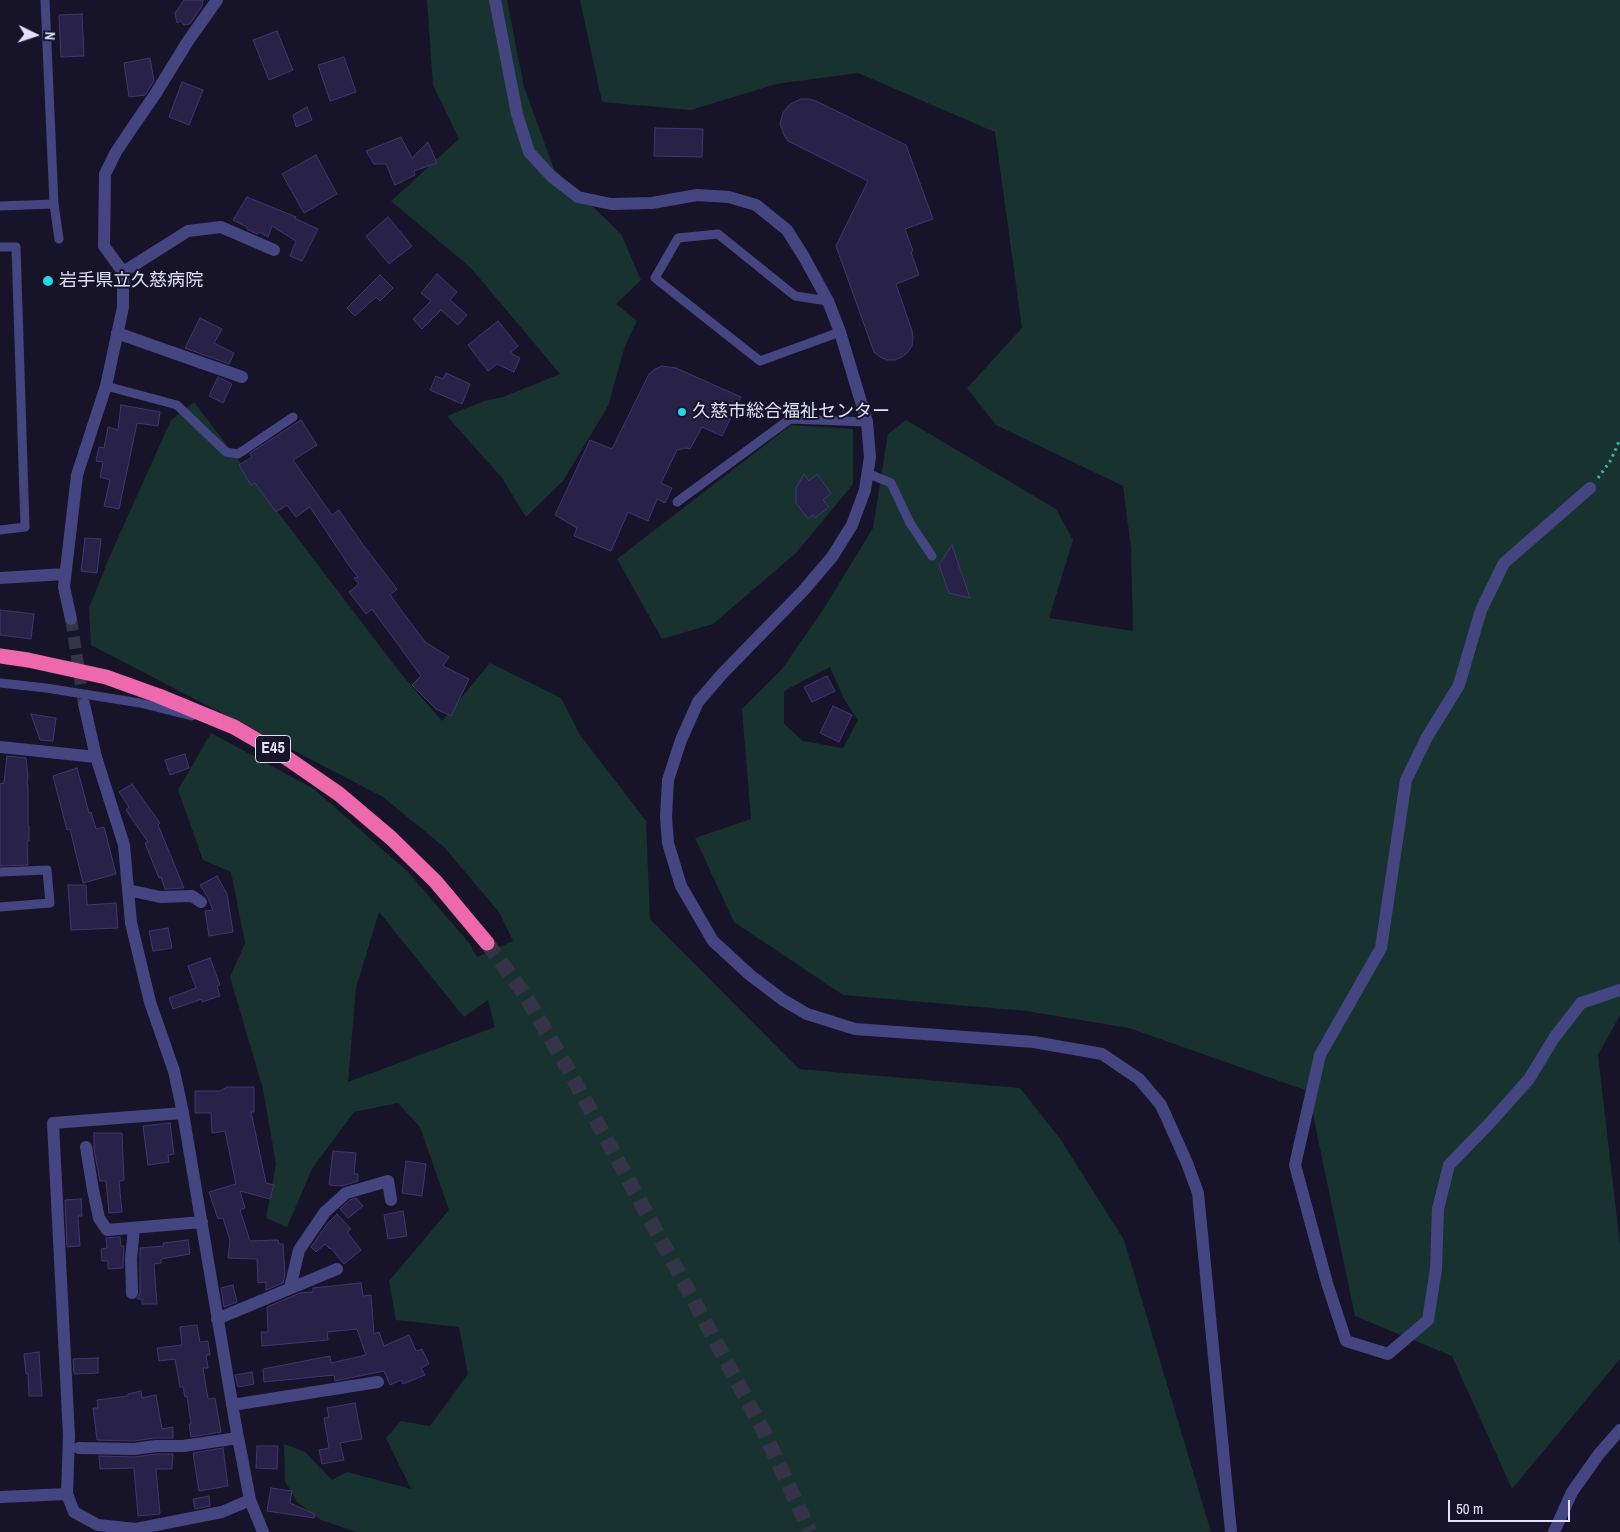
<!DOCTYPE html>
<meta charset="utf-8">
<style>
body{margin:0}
#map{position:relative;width:1620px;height:1532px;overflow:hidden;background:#171429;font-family:"Archivo Narrow",sans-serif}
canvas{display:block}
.north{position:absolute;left:10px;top:10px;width:50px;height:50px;-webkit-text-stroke:4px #171429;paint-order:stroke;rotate:94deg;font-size:14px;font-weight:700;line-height:20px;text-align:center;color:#e2e0fb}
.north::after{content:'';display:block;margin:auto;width:18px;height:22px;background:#e2e0fb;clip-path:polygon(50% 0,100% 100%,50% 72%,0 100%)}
.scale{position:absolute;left:1448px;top:1500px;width:122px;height:22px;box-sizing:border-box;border:2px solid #e2e0fb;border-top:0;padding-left:6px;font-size:15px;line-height:18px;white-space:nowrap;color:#e2e0fb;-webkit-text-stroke:4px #171429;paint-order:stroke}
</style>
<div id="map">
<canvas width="1620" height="1532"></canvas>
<div class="north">N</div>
<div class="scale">50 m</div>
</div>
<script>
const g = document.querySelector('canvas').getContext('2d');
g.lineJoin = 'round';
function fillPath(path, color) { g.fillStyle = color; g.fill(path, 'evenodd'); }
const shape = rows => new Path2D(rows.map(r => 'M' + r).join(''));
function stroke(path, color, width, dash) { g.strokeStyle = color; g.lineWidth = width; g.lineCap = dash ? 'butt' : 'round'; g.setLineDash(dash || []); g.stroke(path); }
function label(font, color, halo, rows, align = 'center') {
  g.font = font + ' "Archivo Narrow","Noto Sans JP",sans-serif'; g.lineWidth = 4; g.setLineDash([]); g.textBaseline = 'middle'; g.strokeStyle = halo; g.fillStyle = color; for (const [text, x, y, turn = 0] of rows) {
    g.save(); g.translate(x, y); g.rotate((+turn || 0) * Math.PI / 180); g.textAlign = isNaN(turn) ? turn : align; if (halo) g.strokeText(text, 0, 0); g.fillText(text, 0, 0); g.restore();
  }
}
fillPath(shape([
 [427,0,507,0,524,87,554,169,621,234,641,280,616,304,637,321,625,346,608,406,563,481,526,517,502,478,447,416,484,401,503,397,560,374,471,268,391,201,459,139,433,85],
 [580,0,1620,0,1620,1015,1598,1055,1620,1245,1620,1359,1512,1489,1452,1356,1355,1316,1308,1091,1129,1028,1026,1011,843,995,734,922,695,838,751,819,742,709,782,669,823,610,873,528,888,434,906,420,1056,509,1073,540,1049,618,1133,631,1131,548,1123,486,996,425,967,388,1022,328,995,132,858,73,776,84,691,110,602,102],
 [830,667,844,699,858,720,843,748,803,741,784,724,784,691],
 [194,402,398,670,442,721,490,663,561,698,580,735,646,821,650,919,799,1069,1020,1088,1061,1140,1124,1240,1211,1532,357,1532,321,1520,297,1502,285,1481,284,1444,305,1452,332,1480,347,1472,411,1489,386,1438,401,1421,430,1426,468,1374,459,1327,396,1320,389,1281,449,1210,420,1127,398,1103,354,1112,312,1169,287,1227,266,1218,276,1164,263,1089,230,977,245,943,231,872,203,860,178,790,211,733,314,789,408,872,470,944,477,957,513,941,499,912,444,847,383,797,91,645,89,608,109,558,171,420],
 [379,912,464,1017,488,1000,495,1027,348,1082,356,988],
 [791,425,853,429,853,484,796,553,713,624,662,639,617,559]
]), '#183230');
const building = shape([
 [184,0,203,0,202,6,190,24,184,25,181,21,177,23,175,13,184,0],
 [82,14,84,56,61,57,59,15,82,14],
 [277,31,293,70,269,80,253,40,277,31],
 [344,57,356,92,330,101,318,65,344,57],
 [150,58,154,81,145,95,129,97,124,63,150,58],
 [182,82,203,90,189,125,169,117,182,82],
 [801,99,809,99,816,101,906,145,933,219,905,229,913,251,911,252,919,275,896,284,912,331,913,338,912,346,908,352,902,357,895,360,887,360,880,357,874,352,836,246,868,181,788,141,784,135,780,124,783,113,788,106,794,102,801,99],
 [307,107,312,120,296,127,293,115,307,107],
 [655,128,703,129,702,157,654,156,655,128],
 [401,137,412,158,428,142,437,163,414,171,415,175,395,185,386,164,374,164,366,151,401,137],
 [316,155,337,194,304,213,282,174,316,155],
 [247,197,296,217,294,218,318,229,302,261,290,256,296,241,272,226,268,237,260,232,257,234,247,229,247,227,233,220,247,197],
 [388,217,412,246,389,264,366,236,388,217],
 [437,274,457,292,450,300,467,315,458,325,441,310,422,329,413,319,431,301,421,293,437,274],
 [380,275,393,288,380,301,376,297,355,316,347,308,380,275],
 [200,318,222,329,214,343,234,353,229,364,185,348,200,318],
 [498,321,518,346,510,353,520,358,514,372,497,364,488,371,468,345,498,321],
 [662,366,676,368,741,397,722,436,702,427,690,449,686,448,677,450,661,483,672,488,665,503,657,499,648,521,628,512,611,551,574,536,577,528,555,515,590,440,612,449,649,374,655,369,662,366],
 [446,373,470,384,462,404,430,390,436,376,443,379,446,373],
 [218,377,232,384,223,403,209,396,218,377],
 [121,405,160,412,158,426,137,423,119,509,104,506,110,480,100,477,103,462,96,461,99,447,104,448,108,427,118,430,121,405],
 [301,420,317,445,293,460,332,515,339,510,363,545,397,589,390,595,425,642,449,657,443,666,469,679,451,716,436,709,412,685,421,676,372,609,366,614,349,592,359,584,354,578,358,577,348,564,310,507,296,517,287,505,276,512,255,483,251,485,239,465,252,457,250,453,301,420],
 [804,474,809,481,817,474,831,493,823,500,829,507,815,518,813,515,808,519,796,503,796,488,804,474],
 [85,538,101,539,97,573,81,571,85,538],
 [952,545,970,598,949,593,939,565,952,545],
 [0,610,34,614,31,639,0,635,0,610],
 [827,676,835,691,812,702,804,687,827,676],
 [833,706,852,715,839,742,820,733,833,706],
 [31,714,56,718,53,741,40,740,31,714],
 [185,754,189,768,170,775,165,760,185,754],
 [7,756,26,758,28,776,27,785,28,785,28,826,29,826,29,841,27,841,28,865,0,866,0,784,4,783,7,756],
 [77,768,89,813,91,812,96,829,104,827,116,874,83,883,70,829,67,830,53,776,77,768],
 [132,784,160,823,158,825,184,888,165,889,161,877,159,878,145,843,148,842,126,810,129,807,119,792,132,784],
 [217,876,227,894,233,932,209,936,205,911,213,910,208,898,200,885,217,876],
 [68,885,86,885,87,905,116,903,118,928,71,930,68,885],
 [168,928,172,948,153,951,149,931,168,928],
 [210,958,220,985,217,986,220,996,202,1002,202,999,173,1009,169,998,196,988,188,966,210,958],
 [227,1087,254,1087,254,1112,251,1112,266,1183,274,1185,270,1199,240,1191,245,1208,240,1210,250,1241,278,1240,279,1244,283,1244,285,1274,283,1283,266,1290,266,1282,258,1283,257,1259,228,1258,230,1240,223,1218,218,1219,209,1192,236,1184,225,1131,212,1133,211,1113,195,1113,195,1091,220,1091,227,1087],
 [170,1123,174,1154,168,1155,169,1162,148,1165,143,1126,170,1123],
 [94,1133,122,1133,124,1180,119,1181,122,1212,109,1213,106,1181,100,1181,94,1149,94,1133],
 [333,1151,356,1153,354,1174,358,1174,358,1181,342,1186,329,1185,333,1151],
 [406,1161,426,1164,422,1196,402,1193,406,1161],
 [356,1198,363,1206,348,1218,340,1209,350,1200,356,1198],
 [81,1199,82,1216,78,1216,80,1246,67,1247,65,1200,81,1199],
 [403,1211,407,1236,388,1239,384,1215,403,1211],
 [337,1214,351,1229,347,1232,361,1250,344,1264,331,1248,330,1249,325,1244,316,1252,311,1247,328,1223,337,1214],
 [120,1237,121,1246,124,1246,123,1268,108,1269,108,1261,102,1261,101,1249,107,1248,106,1238,120,1237],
 [188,1240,190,1254,161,1259,161,1263,154,1264,157,1304,142,1304,142,1299,137,1299,140,1293,140,1248,164,1246,163,1243,188,1240],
 [361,1283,363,1296,371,1295,374,1334,379,1332,384,1346,409,1335,416,1351,422,1349,429,1364,421,1368,425,1375,403,1384,401,1380,390,1385,384,1371,335,1381,334,1375,264,1382,263,1369,330,1356,331,1363,366,1355,357,1329,327,1332,328,1340,262,1346,261,1332,268,1332,267,1307,300,1293,313,1292,313,1288,361,1283],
 [233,1285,237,1302,224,1307,221,1288,233,1285],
 [197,1325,200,1342,208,1341,210,1355,206,1355,208,1368,203,1368,208,1399,215,1398,221,1432,191,1437,189,1424,191,1424,187,1396,185,1397,183,1387,180,1387,175,1359,159,1361,157,1348,182,1345,180,1327,197,1325],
 [39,1352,42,1396,29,1396,28,1373,26,1374,24,1354,39,1352],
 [98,1358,98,1373,74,1374,73,1359,98,1358],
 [252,1372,254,1384,238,1387,235,1375,252,1372],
 [141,1391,142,1398,156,1395,162,1429,173,1427,173,1438,155,1438,134,1441,97,1440,93,1408,98,1408,97,1400,128,1396,128,1394,141,1391],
 [355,1403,362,1439,340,1443,344,1460,322,1464,319,1450,329,1448,324,1418,329,1417,327,1408,355,1403],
 [257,1446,278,1446,277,1469,256,1468,257,1446],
 [223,1448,228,1486,199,1491,193,1453,223,1448],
 [157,1454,173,1454,172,1469,156,1469,160,1514,138,1516,134,1468,100,1469,99,1456,134,1457,157,1454],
 [271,1488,292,1491,290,1503,315,1514,314,1518,267,1511,271,1488],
 [209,1496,210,1506,195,1509,193,1499,209,1496]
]);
fillPath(building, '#282248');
stroke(building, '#403771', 1);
stroke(shape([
 [71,619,84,704]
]), '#353348', 12, [12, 6]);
stroke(shape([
 [487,943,523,992,567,1067,686,1286,764,1432,810,1532]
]), '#353348', 15, [15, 8]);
stroke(shape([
 [1598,478,1611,460,1620,439]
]), '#3fb0a5', 3, [2.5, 4]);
stroke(shape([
 [45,0,54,204,59,239],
 [0,206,54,204],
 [0,247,16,247,25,527,0,530],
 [828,301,795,296,718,234,678,238,655,278,760,361,840,332],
 [106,386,177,405,226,452,238,454,293,417],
 [867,473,891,483,910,523,932,556],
 [677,502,790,419,867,422],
 [0,683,46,688,140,703,192,716],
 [0,872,47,870,50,903,0,907]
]), '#454582', 9);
stroke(shape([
 [123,272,188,231,221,227,274,250],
 [117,333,242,377],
 [1590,488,1504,563,1481,610,1459,685,1427,737,1406,780,1381,948,1320,1055,1295,1165,1327,1283,1346,1341,1388,1354,1428,1320,1436,1269,1438,1209,1449,1165,1488,1125,1529,1079,1554,1038,1581,1003,1620,990],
 [0,578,65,574],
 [71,619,64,587,77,475,106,386,123,307,123,272,104,246,105,174,116,152,130,131,156,93,188,41,217,0],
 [84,704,96,757,124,845,131,923,150,1002,174,1071,183,1113,236,1427,250,1500,263,1532],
 [0,747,96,757],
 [128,890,160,897,192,896,201,902],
 [183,1113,53,1123,69,1436,67,1494,74,1512,98,1525,136,1529,222,1512,250,1500],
 [86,1147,93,1190,99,1218,107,1230,202,1222],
 [290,1288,299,1250,325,1212,346,1193,388,1181,391,1200],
 [132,1293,131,1259,134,1228],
 [217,1319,337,1269],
 [232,1405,378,1382],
 [79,1448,134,1449,156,1446,183,1446,238,1438],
 [0,1497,67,1494]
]), '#454582', 12);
stroke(shape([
 [495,0,517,114,529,152,552,177,578,197,611,204,652,203,697,195,729,197,756,205,787,230,804,257,828,301,840,332,867,422,870,457,865,490,852,525,832,557,803,591,722,674,698,702,681,740,668,780,666,817,668,843,681,886,713,941,750,975,783,1000,807,1014,855,1029,1034,1042,1102,1054,1139,1079,1161,1105,1187,1163,1198,1193,1231,1532],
 [1554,1532,1572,1492,1599,1454,1620,1430]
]), '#454582', 12);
stroke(shape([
 [0,656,28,660,106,677,159,696,234,727,284,756,339,794,391,838,436,882,487,943]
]), '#ed68ad', 15);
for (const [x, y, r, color] of [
 [48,281,6,"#22d9e5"],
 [682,412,5,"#22d9e5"]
]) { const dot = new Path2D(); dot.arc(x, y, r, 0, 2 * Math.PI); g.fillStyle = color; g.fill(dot); stroke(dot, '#171429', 2); }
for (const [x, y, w] of [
 [273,749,35]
]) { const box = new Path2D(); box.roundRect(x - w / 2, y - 13.5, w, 27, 4); g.fillStyle = '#171429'; g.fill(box); stroke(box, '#e2e0fb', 1); }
label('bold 16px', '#e2e0fb', null, [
 ["E45",273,749]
]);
label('18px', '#e2e0fb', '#171429', [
 ["岩手県立久慈病院",59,281],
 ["久慈市総合福祉センター",692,412]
], 'left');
</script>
